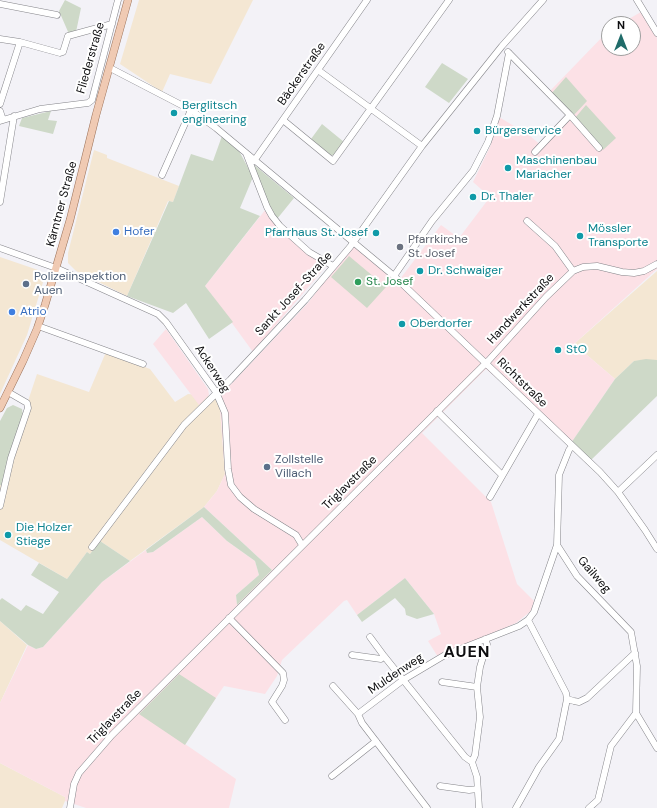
<!DOCTYPE html>
<meta charset="utf-8">
<style>
body{margin:0}
#map{position:relative;width:657px;height:808px;overflow:hidden;background:#f3f2f7;font-family:"DM Sans",sans-serif}
canvas{display:block}
.north{position:absolute;left:601px;top:16px;width:40px;height:40px;box-sizing:border-box;background:#fff;border:1px solid #9f9f9f;border-radius:50%;rotate:0deg;font-size:11px;font-weight:700;line-height:16px;text-align:center;color:#0e0e10}
.north::after{content:'';display:block;margin:auto;width:14px;height:18px;background:#206c6a;clip-path:polygon(50% 0,100% 100%,50% 72%,0 100%)}
</style>
<div id="map">
<canvas width="657" height="808"></canvas>
<div class="north">N</div>
</div>
<script>
const g = document.querySelector('canvas').getContext('2d');
g.lineJoin = 'round';
function fillPath(path, color) { g.fillStyle = color; g.fill(path, 'evenodd'); }
const shape = rows => new Path2D(rows.map(r => 'M' + r).join(''));
function stroke(path, color, width, dash) { g.strokeStyle = color; g.lineWidth = width; g.lineCap = dash ? 'butt' : 'round'; g.setLineDash(dash || []); g.stroke(path); }
function label(font, color, halo, rows, align = 'center') {
  g.font = font + ' "DM Sans",sans-serif'; g.lineWidth = 4; g.setLineDash([]); g.textBaseline = 'middle'; g.strokeStyle = halo; g.fillStyle = color; for (const [text, x, y, turn = 0] of rows) {
    g.save(); g.translate(x, y); g.rotate((+turn || 0) * Math.PI / 180); g.textAlign = isNaN(turn) ? turn : align; if (halo) g.strokeText(text, 0, 0); g.fillText(text, 0, 0); g.restore();
  }
}
fillPath(shape([
 [139,0,253,0,211,84,170,74,162,92,120,64],
 [94,150,107,155,107,158,179,186,173,202,168,201,127,296,76,271,68,263,68,253],
 [0,257,41,271,44,279,27,335,0,394],
 [657,271,657,360,634,361,615,379,574,344],
 [106,352,150,369,175,402,188,394,219,397,225,474,217,491,204,507,130,561,100,541,90,554,87,552,67,579,0,540,0,485,37,374,89,392],
 [0,621,27,645,0,703],
 [0,763,65,797,65,801,62,808,0,808]
]), '#f4e7d3');
fillPath(shape([
 [641,12,657,38,657,269,574,344,615,379,571,443,486,369,422,433,491,502,517,584,534,601,531,611,516,623,438,657,428,641,441,634,434,614,405,578,357,615,347,600,344,601,282,660,277,676,265,694,224,686,185,744,236,779,229,808,86,808,65,801,65,797,0,763,0,703,28,645,36,649,43,647,102,582,146,550,147,553,153,552,202,517,227,541,255,561,259,575,236,595,237,604,272,570,204,507,217,491,225,474,219,397,308,303,352,245,397,283,441,225,459,238,490,197,473,182,490,147,499,117,529,135,543,147,571,115,549,92,609,30,609,48,633,48,633,24,620,24],
 [266,209,273,221,328,264,253,352,205,286],
 [166,329,208,389,209,395,199,405,153,344]
]), '#fce1e6');
fillPath(shape([
 [65,0,81,8,76,32,69,34,59,11],
 [442,63,468,79,449,103,425,87],
 [566,77,587,101,573,116,551,94],
 [586,105,616,138,603,150,575,118],
 [51,111,48,120,57,121,53,134,19,126,22,118],
 [322,124,344,142,334,155,329,155,311,139],
 [222,136,238,149,253,177,240,208,260,216,205,286,233,322,209,339,186,303,173,313,127,296,169,201,173,202,191,154,213,161],
 [253,164,294,198,277,219,272,213],
 [349,256,386,287,367,308,331,277],
 [646,359,657,360,657,396,590,461,571,443,615,379,634,361],
 [13,405,22,409,23,415,10,453,2,486,0,485,0,421,7,408],
 [204,507,272,570,237,605,236,595,259,575,255,561,227,541,202,517,153,552,147,553,146,550],
 [100,541,130,561,102,582,43,647,36,649,28,645,0,621,0,600,2,598,21,611,26,605,43,614,59,592,31,575,39,563,67,579,87,552,90,554],
 [405,578,434,614,417,619,406,615,405,609,395,598,362,622,357,615],
 [179,674,216,698,185,745,139,714]
]), '#ced9c8');
const minor = shape([
 [637,0,657,33],
 [0,4,57,15],
 [0,39,20,42,60,53,63,52,68,36,112,24],
 [508,52,570,115,599,148],
 [110,68,191,110,216,128,394,276,600,472,618,492,645,530,657,549],
 [318,70,422,146],
 [0,104,20,42],
 [0,111,3,120],
 [283,120,333,161,449,0],
 [0,121,40,109,88,103,92,100,118,0],
 [535,152,570,115],
 [246,153,267,207,272,216,280,226,309,252,333,266],
 [254,161,367,0],
 [162,175,191,110],
 [0,202,14,116],
 [527,221,555,246,573,271],
 [0,248,56,268,158,314,166,322,216,392,225,413,228,469,231,485,240,497,254,509,296,535,302,545],
 [394,276,432,221,473,171,488,142,497,116,509,53],
 [38,326,143,364],
 [437,411,502,475],
 [572,446,569,450,559,475,557,545,577,576,631,632,637,666,636,713,657,748],
 [618,492,657,455],
 [490,497,538,414],
 [0,506,11,458,28,408,27,403,8,392],
 [92,547,184,425,230,380,305,300,350,247,422,146,502,46,543,0],
 [229,618,283,673,284,680,282,686,272,702,285,720],
 [528,620,566,693,567,699,574,701,579,702,587,698,635,653],
 [370,637,384,656],
 [352,655,381,659,384,656,465,757,472,762,477,777,479,808],
 [442,682,477,687],
 [333,686,358,714,362,723,427,808],
 [358,714,403,680,445,655,519,626,528,620,534,612,557,545],
 [472,762,475,755,480,717,477,687,480,667,487,644,485,639],
 [332,776,376,741],
 [440,786,469,790,477,789],
 [70,808,74,784,79,773,112,735,489,360,546,297,573,271,583,267,597,266,622,272,634,273,644,271,657,264],
 [516,808,539,767,559,739,567,699],
 [589,808,598,800,611,746,636,713]
]);
const major = shape([
 [0,408,23,361,37,329,45,305,70,220,96,115,128,0]
]);
stroke(minor, '#848489', 7);
stroke(major, '#9a7159', 8);
stroke(minor, '#fff', 6);
stroke(major, '#f0cab3', 7);
for (const [x, y, r, color] of [
 [174,113,4,"#0f9aa8"],
 [477,131,4,"#0f9aa8"],
 [508,168,4,"#0f9aa8"],
 [473,197,4,"#0f9aa8"],
 [116,232,4,"#3f7fe0"],
 [376,233,4,"#0f9aa8"],
 [580,236,4,"#0f9aa8"],
 [400,247,4,"#6b7280"],
 [420,271,4,"#0f9aa8"],
 [358,282,4,"#2e9e5b"],
 [26,284,4,"#5c6f8a"],
 [12,312,4,"#3f7fe0"],
 [402,324,4,"#0f9aa8"],
 [558,350,4,"#0f9aa8"],
 [267,467,4,"#5c6f8a"],
 [8,535,4,"#0f9aa8"]
]) { const dot = new Path2D(); dot.arc(x, y, r, 0, 2 * Math.PI); g.fillStyle = color; g.fill(dot); stroke(dot, '#fff', 1.5); }
label('12px', '#0e0e10', '#fff', [
 ["Fliederstraße",91,58,-74],
 ["Bäckerstraße",302,74,-55],
 ["Kärntner Straße",62,204,-75],
 ["Sankt Josef-Straße",294,294,-48],
 ["Handwerkstraße",521,309,-47],
 ["Ackerweg",212,369,57],
 ["Richtstraße",522,383,44],
 ["Triglavstraße",350,483,-45],
 ["Gailweg",594,575,49],
 ["Muldenweg",396,674,-34],
 ["Triglavstraße",115,717,-46]
]);
label('12px', '#0d838f', '#fff', [
 ["Berglitsch",182,106],
 ["engineering",182,120],
 ["Bürgerservice",485,131],
 ["Maschinenbau",516,161],
 ["Mariacher",516,175],
 ["Dr. Thaler",481,197],
 ["Mössler",588,229],
 ["Transporte",588,243],
 ["Pfarrhaus St. Josef",368,233,"right"],
 ["Dr. Schwaiger",428,271],
 ["Oberdorfer",410,324],
 ["StO",566,350],
 ["Die Holzer",16,528],
 ["Stiege",16,542]
], 'left');
label('12px', '#366cbe', '#fff', [
 ["Hofer",124,232],
 ["Atrio",20,312]
], 'left');
label('12px', '#5b616d', '#fff', [
 ["Pfarrkirche",408,240],
 ["St. Josef",408,254]
], 'left');
label('12px', '#4e5e75', '#fff', [
 ["Polizeiinspektion",34,277],
 ["Auen",34,291],
 ["Zollstelle",275,460],
 ["Villach",275,474]
], 'left');
label('12px', '#27864d', '#fff', [
 ["St. Josef",366,282]
], 'left');
g.letterSpacing = '1px';
label('bold 16px', '#0e0e10', '#fff', [
 ["AUEN",467,653]
]);
g.letterSpacing = '0px';
</script>
